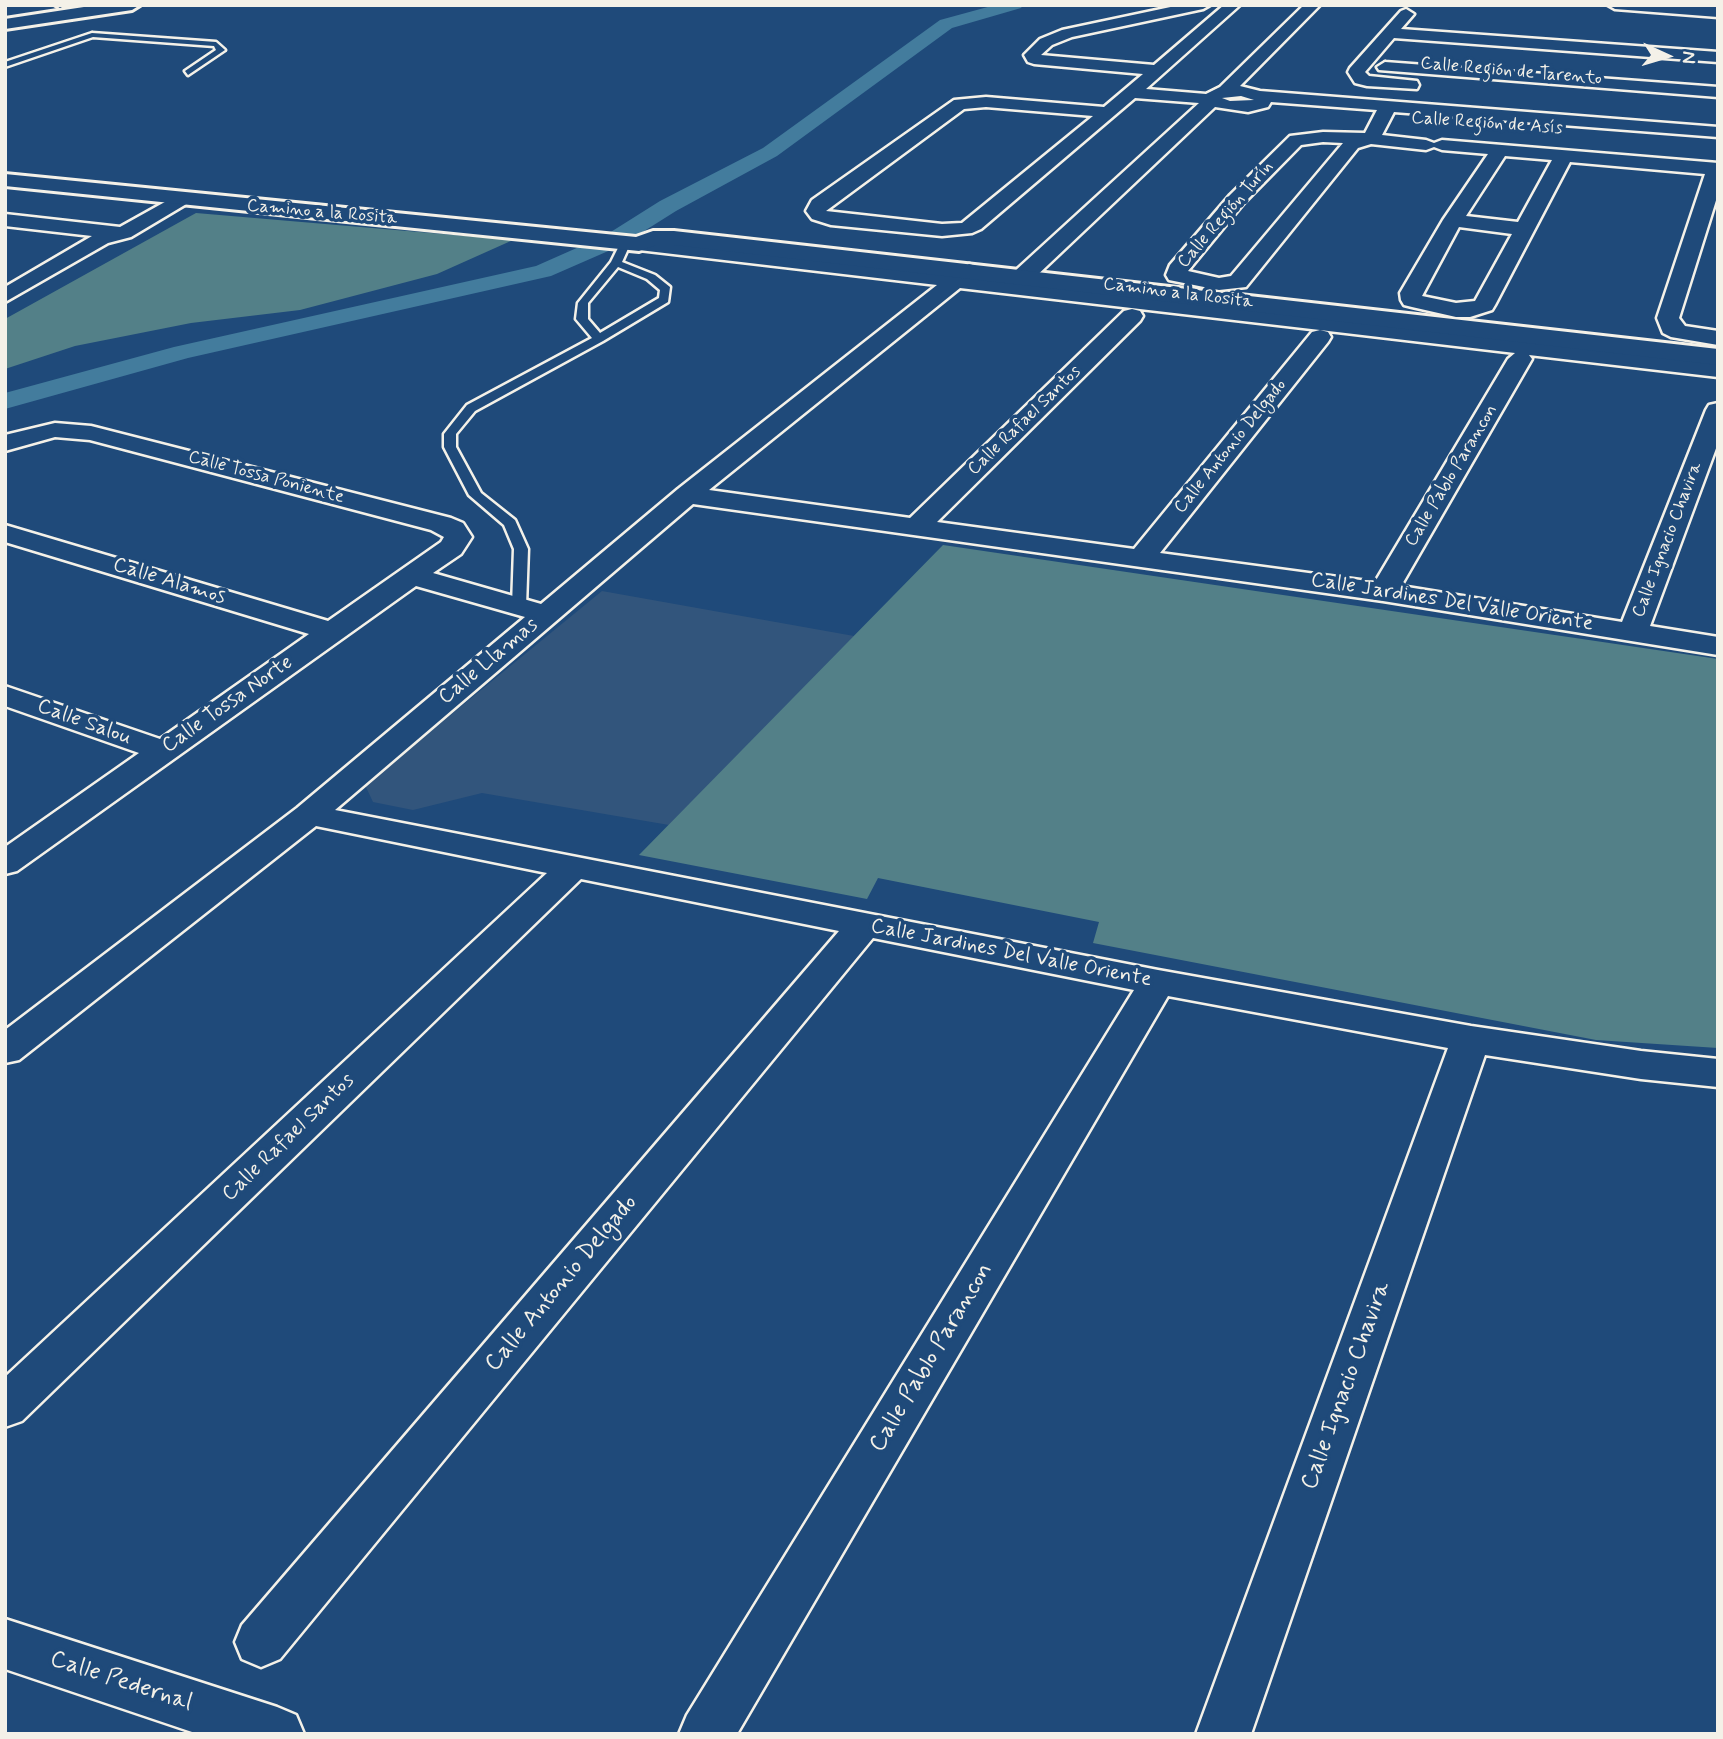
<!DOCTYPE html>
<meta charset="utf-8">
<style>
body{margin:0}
#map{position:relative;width:1723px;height:1739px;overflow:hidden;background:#1f4a7a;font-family:Mynerve,sans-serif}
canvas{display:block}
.frame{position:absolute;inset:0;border:7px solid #f4f1e8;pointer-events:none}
.north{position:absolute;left:1632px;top:21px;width:70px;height:70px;-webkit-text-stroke:5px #1f4a7a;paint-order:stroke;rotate:94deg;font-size:19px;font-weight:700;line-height:28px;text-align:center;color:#f4f1e8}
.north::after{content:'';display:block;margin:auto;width:24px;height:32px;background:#f4f1e8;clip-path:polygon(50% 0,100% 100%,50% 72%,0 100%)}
</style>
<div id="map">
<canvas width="1723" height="1739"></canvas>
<div class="frame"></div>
<div class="north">N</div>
</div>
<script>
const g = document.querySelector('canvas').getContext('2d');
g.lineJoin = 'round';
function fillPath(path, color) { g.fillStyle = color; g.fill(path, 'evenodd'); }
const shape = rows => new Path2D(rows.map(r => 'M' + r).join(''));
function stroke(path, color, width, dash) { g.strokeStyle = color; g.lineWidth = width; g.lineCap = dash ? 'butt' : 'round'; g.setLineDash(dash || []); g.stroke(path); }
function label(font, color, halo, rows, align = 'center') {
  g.font = font + ' Mynerve,sans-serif'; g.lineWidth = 7; g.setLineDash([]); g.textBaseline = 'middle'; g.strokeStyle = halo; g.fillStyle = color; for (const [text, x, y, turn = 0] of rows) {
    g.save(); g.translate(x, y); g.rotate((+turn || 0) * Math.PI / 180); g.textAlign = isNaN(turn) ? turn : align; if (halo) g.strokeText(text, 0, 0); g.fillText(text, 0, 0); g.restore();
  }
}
fillPath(shape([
 [602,591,854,636,669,825,482,793,413,810,373,802,365,785]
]), '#32557c');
fillPath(shape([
 [196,213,513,240,437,274,300,310,191,323,75,346,5,369,5,319],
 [943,545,1718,659,1718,1048,1596,1040,1093,943,1099,922,878,878,867,899,639,855]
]), '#538088');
fillPath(shape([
 [995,5,1023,5,1021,8,952,28,777,156,676,211,622,245,551,276,188,358,5,409,5,393,174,347,536,266,606,235,660,201,763,148,940,20,995,5]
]), '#437c9d');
const lane = shape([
 [55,5,63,5,64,6,60,8,55,5],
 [92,33,216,42,225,50,188,75,185,71,216,50,214,46,93,37,5,67,5,62,92,33],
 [622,240,631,242,622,262,655,275,670,287,668,302,603,341,475,411,456,434,456,447,481,493,515,520,528,549,526,606,519,610,514,609,512,606,514,549,504,525,469,495,444,447,444,434,467,405,592,338,576,319,578,303,611,262,622,240],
 [618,267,647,279,660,290,659,298,600,333,588,319,588,303,618,267]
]);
const street = shape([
 [1180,5,1210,5,1203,9,1072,37,1052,45,1041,55,1154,65,1224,5,1240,5,1146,89,1206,94,1220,87,1304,5,1320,5,1240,86,1260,91,1718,127,1718,137,1394,112,1382,135,1426,140,1434,143,1442,140,1718,163,1718,194,1679,318,1685,326,1718,331,1718,345,1671,337,1663,333,1657,318,1705,174,1570,162,1495,305,1492,310,1470,317,1456,317,1412,307,1404,305,1401,300,1400,293,1443,220,1488,154,1442,150,1434,147,1426,150,1371,144,1358,148,1246,287,1219,290,1169,280,1166,275,1170,265,1230,195,1290,136,1323,132,1365,133,1377,110,1271,102,1268,107,1248,112,1215,107,1031,281,1023,282,1718,363,1718,377,1529,355,1532,359,1401,586,1622,622,1706,410,1709,405,1718,403,1718,443,1650,626,1718,637,1718,655,1383,601,693,504,335,810,1158,970,1471,1026,1641,1051,1718,1059,1718,1087,1641,1079,1485,1055,1251,1734,1196,1734,1448,1048,1168,996,737,1734,679,1734,687,1715,1134,990,873,938,280,1659,261,1667,242,1659,235,1642,242,1625,839,931,581,879,22,1421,5,1427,5,1377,547,873,316,826,19,1060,5,1063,5,1030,297,808,525,617,416,586,17,871,5,874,5,847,139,753,5,706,5,686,160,739,309,634,5,542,5,525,328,621,441,542,444,537,431,530,90,440,55,437,5,451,5,435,55,423,91,426,451,518,463,523,472,537,461,554,433,573,541,604,678,489,937,285,639,250,632,248,629,244,632,240,639,238,951,274,969,264,976,266,980,270,974,277,1023,282,1015,281,1012,276,1015,271,1199,103,1135,98,981,229,972,233,942,236,831,225,812,219,806,211,812,200,954,100,986,97,1104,107,1143,74,1034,64,1028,62,1024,55,1040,39,1062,30,1180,5],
 [1241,96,1254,100,1230,101,1222,98,1241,96],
 [986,107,1093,116,962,223,942,224,826,211,964,109,986,107],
 [1323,142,1343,143,1231,276,1219,278,1188,271,1244,203,1301,145,1323,142],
 [1505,156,1552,160,1518,222,1466,216,1505,156],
 [1459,227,1512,234,1475,301,1456,303,1422,296,1459,227],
 [960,288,1320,330,1312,332,1134,549,937,522,1140,321,1143,316,1140,311,1132,309,1124,311,910,518,709,490,960,288],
 [1320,330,1515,353,1508,359,1375,582,1160,553,1328,342,1331,337,1328,332,1320,330],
 [1608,5,1718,7,1718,17,1615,9,1608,5],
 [1406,9,1414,14,1401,29,1718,52,1718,62,1394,38,1365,72,1369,76,1417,81,1419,85,1417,89,1367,86,1355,83,1348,72,1350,68,1401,11,1406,9],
 [1385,62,1718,87,1718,97,1379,70,1377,67,1385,62],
 [181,193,191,199,188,203,131,237,108,243,5,302,5,287,92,236,5,226,5,214,120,227,181,193],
 [5,1619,277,1707,296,1715,304,1734,198,1734,5,1669,5,1619]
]);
const secondary = shape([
 [97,5,140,5,132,10,5,29,5,19,97,5],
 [5,174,636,237,653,231,674,231,1718,349,1718,365,674,245,656,245,639,251,5,186,5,174]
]);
stroke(lane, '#f4f1e8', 5);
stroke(street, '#f4f1e8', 5);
stroke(secondary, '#f4f1e8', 6);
fillPath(lane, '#1f4a7a');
fillPath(street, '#1f4a7a');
fillPath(secondary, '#1f4a7a');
label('18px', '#f4f1e8', '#1f4a7a', [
 ["Calle Región de Tarento",1511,72,5],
 ["Calle Región de Asís",1487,124,4],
 ["Camino a la Rosita",322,213,5],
 ["Calle Región Turín",1226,215,-49],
 ["Camino a la Rosita",1178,294,7],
 ["Calle Rafael Santos",1025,421,-44],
 ["Calle Antonio Delgado",1231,447,-51],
 ["Calle Pablo Parancon",1452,476,-59],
 ["Calle Tossa Poniente",266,478,15],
 ["Calle Ignacio Chavira",1668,540,-69]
]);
label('21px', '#f4f1e8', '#1f4a7a', [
 ["Calle Alamos",169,582,17],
 ["Calle Jardines Del Valle Oriente",1452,603,9],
 ["Calle Llamas",489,662,-40],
 ["Calle Tossa Norte",228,705,-35],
 ["Calle Salou",84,723,20],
 ["Calle Jardines Del Valle Oriente",1011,954,11],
 ["Calle Rafael Santos",289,1138,-44]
]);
label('24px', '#f4f1e8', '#1f4a7a', [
 ["Calle Antonio Delgado",562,1284,-50],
 ["Calle Pablo Parancon",932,1358,-59],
 ["Calle Ignacio Chavira",1347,1386,-70],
 ["Calle Pedernal",121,1682,18]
]);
</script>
